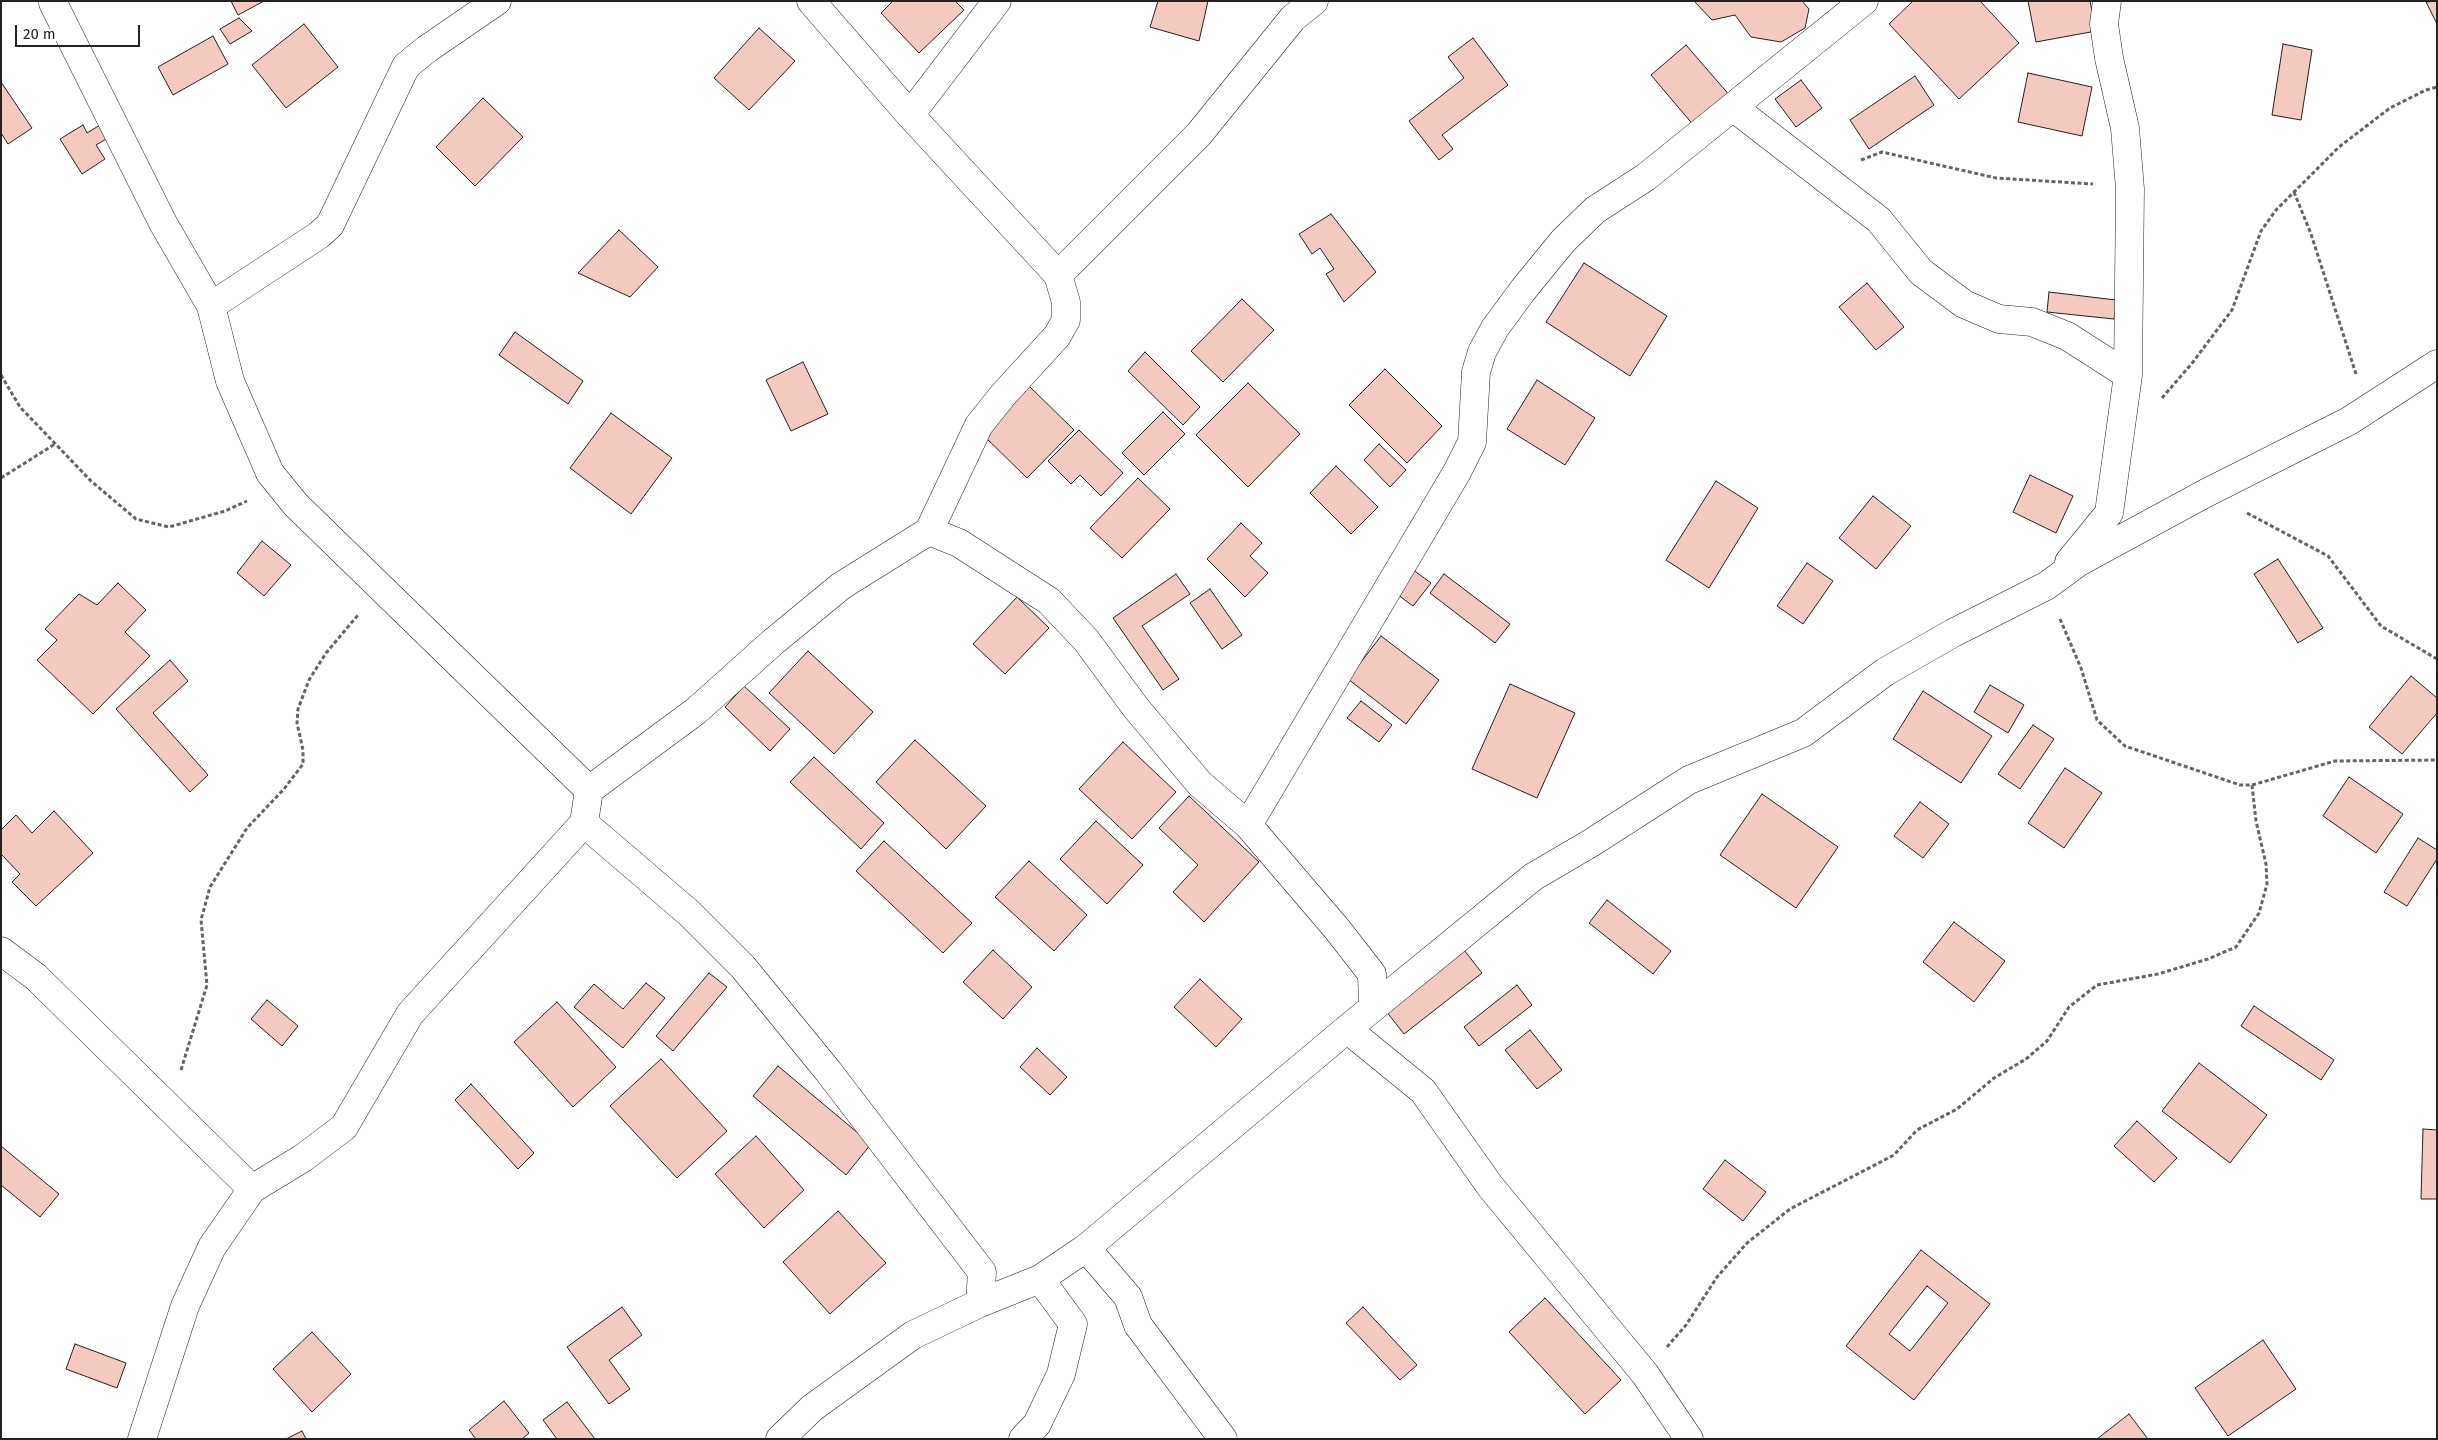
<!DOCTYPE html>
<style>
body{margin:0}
#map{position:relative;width:2438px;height:1440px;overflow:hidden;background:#fff;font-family:"Fira Sans",sans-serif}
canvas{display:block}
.frame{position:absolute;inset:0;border:2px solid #222;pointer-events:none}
.scale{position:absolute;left:15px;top:25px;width:125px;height:22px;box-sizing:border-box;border:2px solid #222;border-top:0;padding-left:6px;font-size:15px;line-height:18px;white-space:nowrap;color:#222;-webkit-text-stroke:4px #fff;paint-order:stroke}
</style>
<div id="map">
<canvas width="2438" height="1440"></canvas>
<div class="frame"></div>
<div class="scale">20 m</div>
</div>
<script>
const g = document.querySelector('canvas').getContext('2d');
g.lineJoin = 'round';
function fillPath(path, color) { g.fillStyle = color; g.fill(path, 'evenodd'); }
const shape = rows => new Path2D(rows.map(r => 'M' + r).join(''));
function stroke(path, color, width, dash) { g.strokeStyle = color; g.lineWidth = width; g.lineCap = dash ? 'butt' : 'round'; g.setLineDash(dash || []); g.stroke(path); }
const building = shape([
 [231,1,264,1,238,15,231,1],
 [893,1,955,1,964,10,919,53,881,13,893,1],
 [1158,1,1208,1,1199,41,1150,27,1158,1],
 [1694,1,1802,1,1809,9,1805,28,1781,42,1751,37,1735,15,1712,20,1694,1],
 [1913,1,1980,1,2019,43,1959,99,1889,24,1913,1],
 [2028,1,2090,1,2096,31,2036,42,2028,1],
 [2437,1,2437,24,2426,2,2437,1],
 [239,18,252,31,230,44,220,29,239,18],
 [304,24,338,67,286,108,252,65,304,24],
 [759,28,795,61,749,110,714,78,759,28],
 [213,36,228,64,173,95,158,67,213,36],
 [1473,38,1508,85,1442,135,1453,149,1439,160,1409,121,1464,78,1448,57,1473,38],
 [2283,44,2312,50,2301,120,2272,115,2283,44],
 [1686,45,1731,97,1695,127,1651,75,1686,45],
 [2028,73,2092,87,2082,136,2018,122,2028,73],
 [1915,76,1934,105,1869,149,1850,120,1915,76],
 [1801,80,1822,108,1796,127,1775,99,1801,80],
 [1,82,32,128,8,144,1,133,1,82],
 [483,98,523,137,475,186,436,147,483,98],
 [83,125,87,133,100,125,108,138,96,145,105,159,82,174,60,139,83,125],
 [1331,214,1376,272,1344,302,1326,274,1334,269,1320,248,1312,254,1299,234,1331,214],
 [619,230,658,267,630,297,578,273,619,230],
 [1584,263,1667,316,1630,376,1546,322,1584,263],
 [1867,283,1904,327,1876,350,1839,307,1867,283],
 [2049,292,2116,300,2114,319,2047,312,2049,292],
 [1242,299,1274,330,1223,382,1191,351,1242,299],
 [515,332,583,381,568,404,499,355,515,332],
 [1145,352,1200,407,1183,425,1128,371,1145,352],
 [803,362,828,414,791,431,766,380,803,362],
 [1385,369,1442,426,1407,463,1349,405,1385,369],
 [1537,380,1595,418,1565,465,1507,429,1537,380],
 [1248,383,1300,434,1248,487,1196,435,1248,383],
 [1027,384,1074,430,1027,478,980,432,1027,384],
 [1163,412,1185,434,1144,475,1122,453,1163,412],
 [611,413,672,458,631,514,570,468,611,413],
 [1079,430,1123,473,1101,496,1080,475,1071,484,1048,461,1079,430],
 [1379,444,1406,470,1390,487,1364,460,1379,444],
 [1336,466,1378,507,1351,534,1310,493,1336,466],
 [2030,475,2073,496,2056,533,2013,512,2030,475],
 [1138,478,1170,509,1122,558,1090,528,1138,478],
 [1716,481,1758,508,1709,588,1666,560,1716,481],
 [1873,496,1911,526,1876,569,1839,538,1873,496],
 [1241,523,1262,543,1250,556,1268,573,1245,597,1207,559,1241,523],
 [262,541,291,565,264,596,237,573,262,541],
 [2278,559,2323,628,2298,643,2254,574,2278,559],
 [1401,561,1431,583,1413,606,1383,584,1401,561],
 [1807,563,1833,581,1803,624,1777,606,1807,563],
 [1176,574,1190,594,1142,626,1179,679,1163,690,1113,618,1176,574],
 [1444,574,1510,624,1495,643,1430,593,1444,574],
 [118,583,146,610,125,632,150,656,93,714,37,660,57,640,45,629,79,594,97,605,118,583],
 [1210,589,1242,635,1222,649,1190,603,1210,589],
 [1017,597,1049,628,1005,674,973,644,1017,597],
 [1381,636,1439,680,1406,724,1348,679,1381,636],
 [808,651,873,712,834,754,769,693,808,651],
 [170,660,188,681,153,713,208,775,190,792,116,709,170,660],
 [2411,676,2437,698,2437,713,2402,754,2369,727,2411,676],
 [1510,684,1575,713,1537,798,1472,769,1510,684],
 [1990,685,2024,705,2008,733,1974,712,1990,685],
 [744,686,790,729,770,751,725,707,744,686],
 [1923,691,1992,736,1961,783,1893,739,1923,691],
 [1361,701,1392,725,1379,742,1347,718,1361,701],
 [2033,725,2054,739,2020,789,1998,774,2033,725],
 [915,740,986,806,946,849,876,782,915,740],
 [1123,742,1176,792,1132,839,1079,789,1123,742],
 [814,757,884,823,861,849,790,782,814,757],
 [2065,768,2102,793,2064,848,2028,823,2065,768],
 [2349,777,2403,814,2376,853,2323,816,2349,777],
 [1762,794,1838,847,1796,908,1720,855,1762,794],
 [1189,796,1259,862,1204,922,1173,892,1198,865,1159,828,1189,796],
 [1920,802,1949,824,1923,858,1894,836,1920,802],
 [54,811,93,853,36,906,12,882,20,874,1,854,1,830,16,815,32,833,54,811],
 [1096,821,1143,865,1107,904,1060,859,1096,821],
 [2418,838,2437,850,2437,859,2407,906,2384,892,2418,838],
 [884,841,972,923,943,953,856,871,884,841],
 [1029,861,1087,915,1054,951,995,897,1029,861],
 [1607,900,1671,951,1653,974,1589,923,1607,900],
 [1954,922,2005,961,1974,1002,1923,962,1954,922],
 [993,950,1032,987,1003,1019,963,982,993,950],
 [1464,950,1482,973,1404,1034,1386,1011,1464,950],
 [709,973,727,987,673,1051,656,1036,709,973],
 [1200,979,1242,1019,1216,1047,1174,1007,1200,979],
 [646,983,665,998,623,1048,574,1007,594,984,623,1009,646,983],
 [1517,985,1532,1005,1479,1046,1464,1027,1517,985],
 [267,1000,298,1026,282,1046,251,1019,267,1000],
 [557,1002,616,1067,573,1107,514,1042,557,1002],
 [2254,1006,2334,1060,2321,1080,2241,1026,2254,1006],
 [1530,1030,1562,1070,1537,1089,1505,1050,1530,1030],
 [1037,1048,1067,1077,1050,1095,1020,1067,1037,1048],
 [661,1059,727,1131,677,1178,610,1106,661,1059],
 [2199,1063,2267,1115,2230,1163,2162,1111,2199,1063],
 [778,1066,871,1144,846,1175,753,1096,778,1066],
 [471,1084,534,1153,518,1169,455,1100,471,1084],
 [2137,1121,2177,1158,2154,1182,2114,1146,2137,1121],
 [2423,1129,2437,1130,2437,1199,2421,1199,2423,1129],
 [756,1136,804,1190,764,1228,715,1174,756,1136],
 [1,1146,59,1194,40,1217,1,1185,1,1146],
 [1725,1160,1766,1192,1743,1221,1703,1189,1725,1160],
 [838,1211,886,1263,830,1314,783,1262,838,1211],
 [1921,1250,1990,1304,1914,1400,1846,1346,1921,1250],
 [1927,1286,1948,1303,1910,1351,1889,1334,1927,1286],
 [1545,1298,1621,1380,1585,1414,1509,1332,1545,1298],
 [622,1307,642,1335,609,1360,630,1389,609,1404,567,1347,622,1307],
 [1363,1307,1417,1365,1400,1380,1346,1323,1363,1307],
 [312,1332,351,1374,312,1412,273,1369,312,1332],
 [2263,1340,2296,1389,2228,1436,2195,1388,2263,1340],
 [75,1344,126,1363,117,1388,66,1369,75,1344],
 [504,1401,529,1433,522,1439,476,1439,469,1430,504,1401],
 [567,1402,595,1439,557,1439,543,1420,567,1402],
 [2129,1414,2148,1439,2097,1439,2129,1414],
 [302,1431,306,1439,286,1439,302,1431]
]);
fillPath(building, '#f3c9c0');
stroke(building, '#222', 1);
const street = shape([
 [811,1,910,115,1058,275],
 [53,3,163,223,211,306,230,381,270,473,296,505,589,790],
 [1734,108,1879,220,1921,272,1964,304,1999,319,2032,322,2067,336,2128,375],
 [910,115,997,1],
 [211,306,319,235,330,225,406,66,427,49,497,1],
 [929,531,959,543,1049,601,1086,640,1136,708,1200,784,1248,825,1337,929,1372,974,1373,1007],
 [2069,562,2109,513,2128,375,2130,189,2125,128,2109,58,2104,24,2107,1],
 [584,823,689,913,743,967,828,1071,982,1272,980,1303],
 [1248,825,1457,472,1472,442,1476,372,1482,352,1495,328,1523,290,1563,241,1595,210,1646,177,1864,1],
 [1,951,36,977,252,1189],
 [1347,1029,1423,1091,1490,1186,1645,1374,1689,1439],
 [1086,1248,1128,1297,1138,1325,1223,1439],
 [142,1439,185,1306,212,1247,252,1189,303,1158,344,1127,410,1014,584,823,589,790,696,711,773,642,841,586,929,531,979,425,1003,395,1057,336,1066,320,1066,302,1058,275,1199,134,1293,18,1314,1],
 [780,1439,812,1408,913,1335,980,1303,1040,1279,1086,1248,1347,1029,1533,877,1591,843,1689,780,1803,733,1885,672,1953,633,2046,586,2079,562,2206,493,2349,421,2437,364],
 [1023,1439,1037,1424,1061,1374,1073,1324,1040,1279]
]);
stroke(street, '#222', 29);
stroke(shape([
 [1861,160,1882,152,1996,178,2093,184],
 [2294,192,2311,234,2356,374],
 [1,375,20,407,91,481,136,519,169,527,225,511,247,501],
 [2162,398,2193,362,2232,310,2261,231,2276,210,2339,147,2390,108,2426,90,2437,87],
 [1,478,55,444],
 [2247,513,2328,556,2381,626,2437,659],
 [2060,619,2081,668,2097,720,2125,746,2240,785,2252,785,2335,761,2437,760],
 [181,1070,207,985,201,920,210,887,247,828,284,789,303,764,303,750,297,723,298,709,309,680,326,653,358,615],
 [1667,1347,1686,1325,1717,1277,1747,1243,1790,1209,1894,1155,1917,1130,1957,1109,1994,1078,2026,1059,2047,1041,2069,1007,2097,985,2158,974,2208,959,2236,947,2259,913,2267,884,2266,864,2256,821,2252,785]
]), '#646464', 3, [4, 2.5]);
stroke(street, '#fff', 28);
</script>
